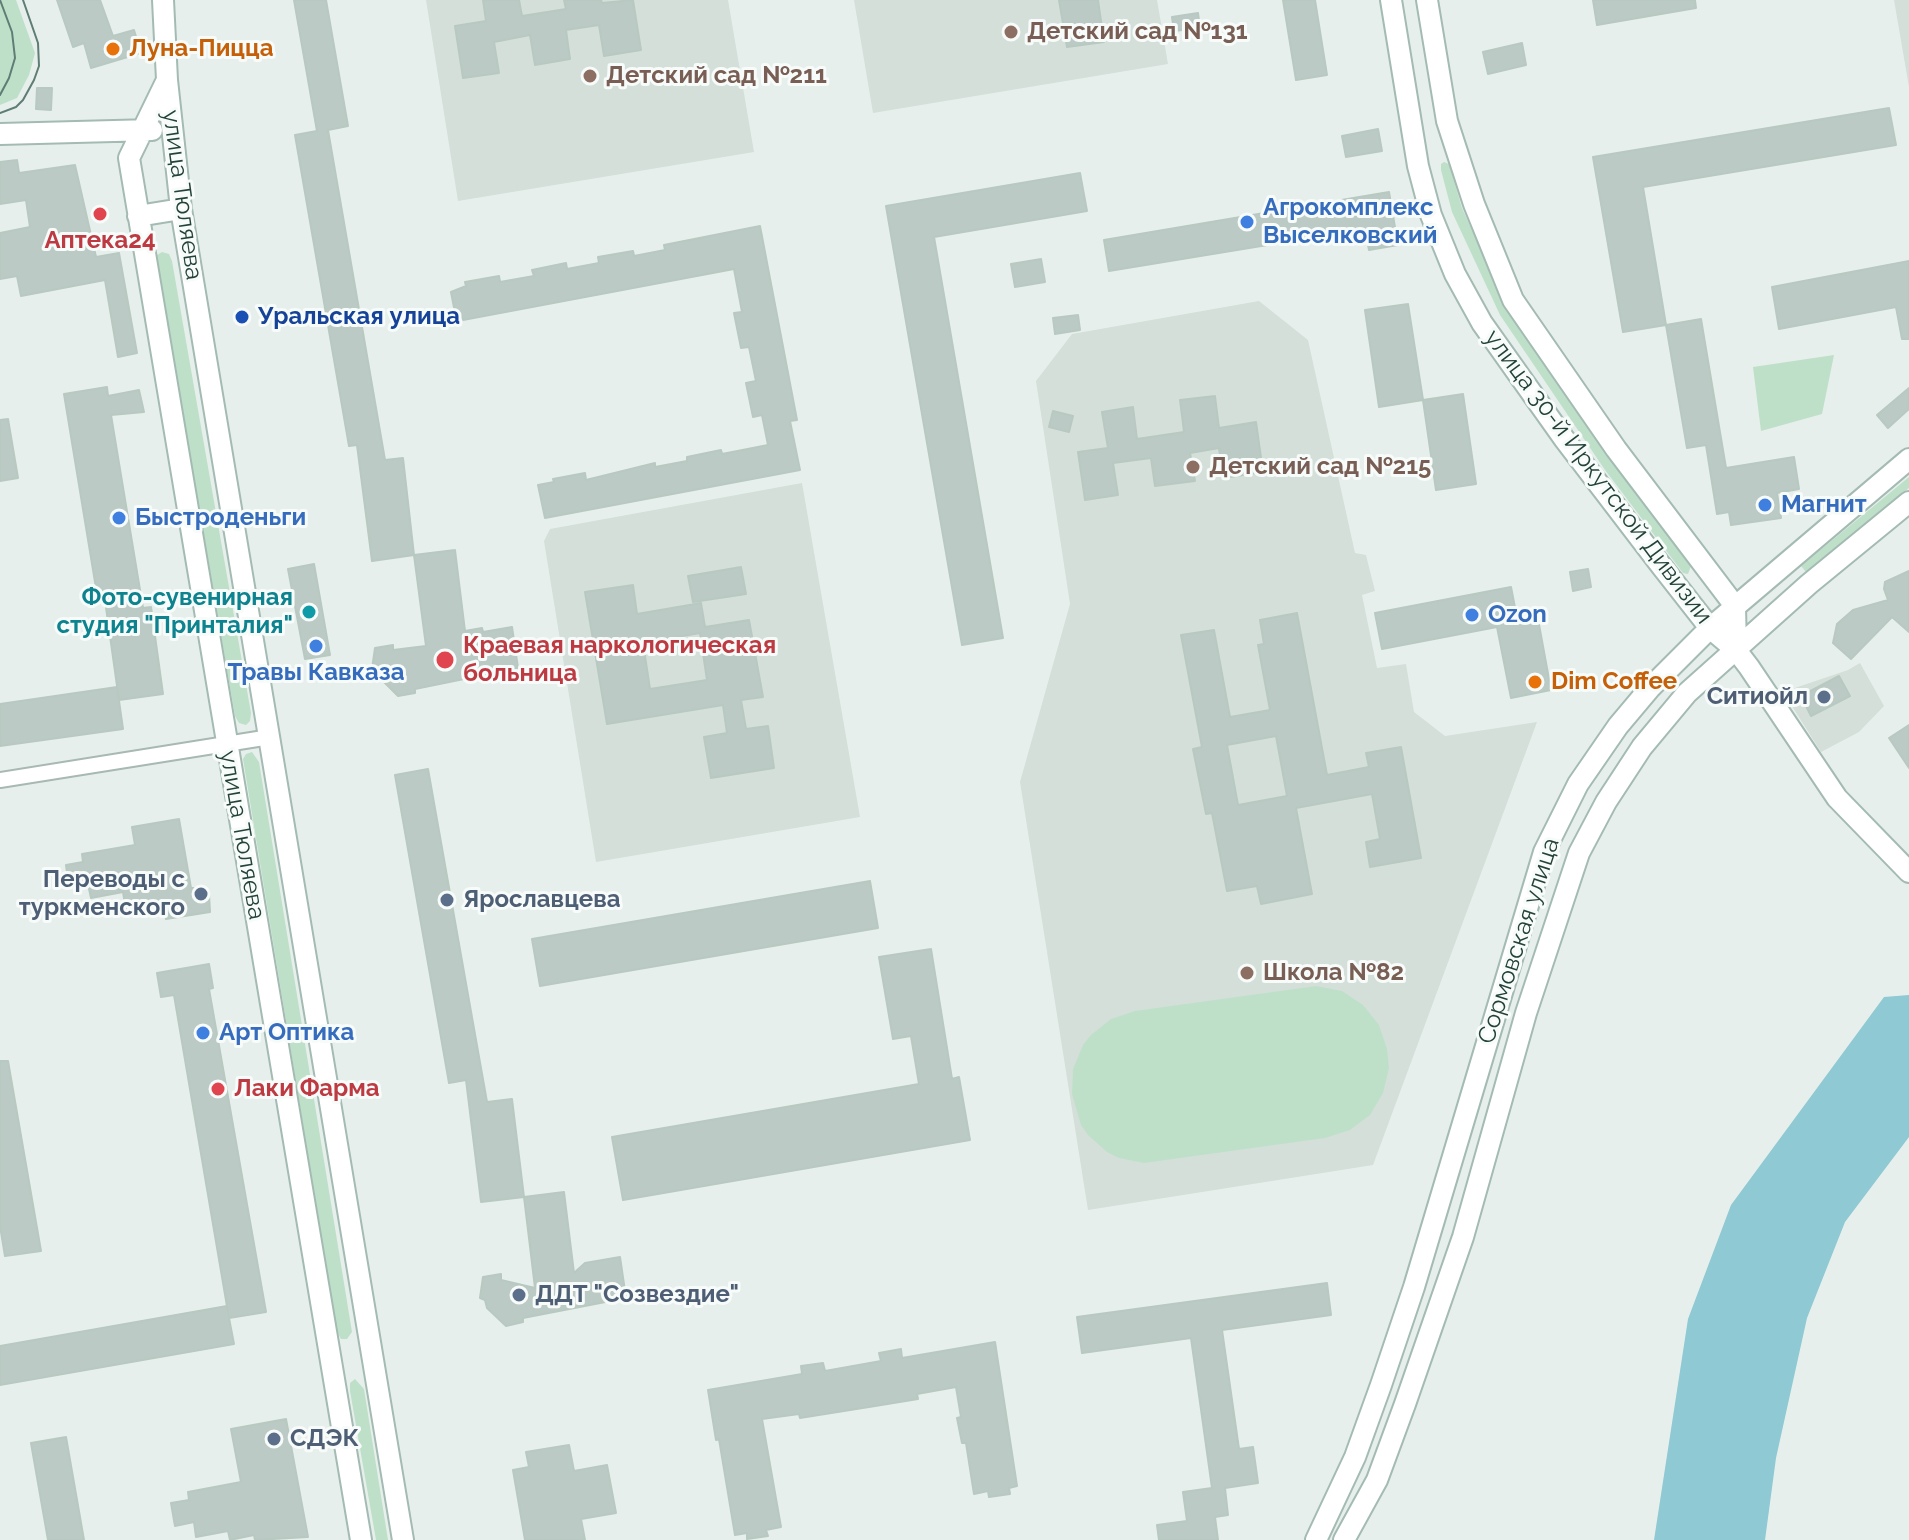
<!DOCTYPE html>
<meta charset="utf-8">
<style>
body{margin:0}
canvas{display:block;background:#e6efeb}
</style>
<canvas width="1909" height="1540"></canvas>
<script>
const g = document.querySelector('canvas').getContext('2d');
g.lineJoin = 'round';
function fillPath(path, color) { g.fillStyle = color; g.fill(path, 'evenodd'); }
const shape = rows => new Path2D(rows.map(r => 'M' + r).join(''));
function stroke(path, color, width, dash) { g.strokeStyle = color; g.lineWidth = width; g.lineCap = dash ? 'butt' : 'round'; g.setLineDash(dash || []); g.stroke(path); }
function label(font, color, halo, rows, align = 'center') {
  g.font = font + ' Raleway,sans-serif'; g.lineWidth = 6; g.setLineDash([]); g.textBaseline = 'middle'; g.strokeStyle = halo; g.fillStyle = color; for (const [text, x, y, turn = 0] of rows) {
    g.save(); g.translate(x, y); g.rotate((+turn || 0) * Math.PI / 180); g.textAlign = isNaN(turn) ? turn : align; if (halo) g.strokeText(text, 0, 0); g.fillText(text, 0, 0); g.restore();
  }
}
fillPath(shape([
 [426,0,728,0,754,152,458,201],
 [854,0,1157,0,1168,64,873,113],
 [1894,0,1909,0,1909,87],
 [1259,301,1308,340,1355,553,1366,555,1375,591,1362,595,1377,668,1406,664,1414,712,1445,736,1537,722,1373,1165,1088,1210,1020,782,1070,604,1036,381,1072,334],
 [802,483,860,817,596,862,544,541,550,529],
 [1860,663,1884,706,1859,732,1821,752,1783,692,1848,670]
]), '#d4dfda');
fillPath(shape([
 [0,0,16,0,35,53,29,75,17,98,0,105],
 [1444,162,1449,164,1462,208,1509,312,1609,458,1691,566,1688,574,1683,573,1605,470,1500,315,1452,212,1441,170,1441,164],
 [162,252,169,254,172,261,251,713,250,721,246,725,239,723,235,716,157,265,157,255],
 [1834,355,1822,414,1761,431,1753,367],
 [1909,477,1909,488,1806,572,1801,566],
 [252,752,259,762,352,1332,347,1339,341,1339,337,1332,243,759,246,754],
 [1316,986,1342,991,1363,1005,1379,1025,1387,1049,1389,1068,1383,1093,1370,1115,1350,1130,1325,1138,1144,1163,1119,1158,1107,1152,1088,1135,1081,1125,1072,1094,1073,1069,1083,1045,1091,1035,1111,1019,1135,1011],
 [355,1379,364,1389,388,1540,376,1540,350,1391,350,1383]
]), '#bfe0c8');
fillPath(shape([
 [1909,995,1909,1137,1845,1222,1807,1318,1776,1458,1765,1540,1654,1540,1688,1319,1731,1205,1884,997]
]), '#8ec9d4');
const building = shape([
 [57,0,100,0,113,36,134,30,141,53,91,68,84,43,73,47,57,0],
 [294,0,326,0,348,126,328,130,385,460,403,458,414,555,372,561,357,445,349,446,295,135,317,131,294,0],
 [483,0,519,0,522,16,566,9,564,0,601,0,602,3,633,0,641,50,604,56,599,25,566,30,570,59,535,65,530,35,494,42,499,73,463,78,455,26,486,21,483,0],
 [1059,0,1098,0,1104,42,1067,47,1059,0],
 [1283,0,1315,0,1327,75,1296,80,1283,0],
 [1593,0,1695,0,1696,8,1597,25,1593,0],
 [1198,13,1200,28,1174,31,1172,17,1198,13],
 [1522,43,1526,65,1488,74,1483,52,1522,43],
 [37,88,52,88,51,110,36,109,37,88],
 [1889,108,1896,145,1643,187,1666,325,1623,332,1593,157,1889,108],
 [1378,129,1382,151,1346,157,1342,136,1378,129],
 [17,160,19,173,75,165,96,257,119,253,137,353,118,357,105,280,21,296,17,276,0,279,0,233,30,227,26,200,0,204,0,162,17,160],
 [1080,173,1087,211,934,237,1003,638,962,645,886,206,1080,173],
 [1389,192,1398,245,1369,250,1365,229,1109,271,1104,240,1389,192],
 [760,226,797,420,790,421,800,470,545,518,538,485,554,482,553,479,585,473,586,480,655,463,655,467,687,461,687,457,721,450,722,454,768,445,762,415,753,417,746,383,756,381,749,347,741,348,734,313,742,312,734,269,463,320,462,317,456,318,451,292,466,286,465,282,499,276,500,282,534,276,532,270,566,263,567,269,599,263,598,257,633,251,634,256,665,250,664,245,760,226],
 [1041,259,1045,282,1015,287,1011,264,1041,259],
 [1909,261,1909,339,1902,339,1896,307,1779,329,1772,287,1909,261],
 [1408,304,1423,400,1379,407,1365,310,1408,304],
 [1078,315,1080,330,1055,334,1053,318,1078,315],
 [1701,319,1726,468,1794,457,1799,489,1777,493,1781,518,1731,525,1729,512,1717,514,1706,445,1687,448,1666,325,1701,319],
 [107,387,108,396,139,390,144,412,111,415,143,608,151,607,163,694,119,700,104,593,97,594,64,394,107,387],
 [1909,388,1909,409,1888,428,1877,415,1909,388],
 [1463,394,1476,484,1436,490,1423,400,1463,394],
 [1215,396,1219,428,1256,422,1263,472,1223,478,1219,448,1190,453,1195,481,1155,486,1151,458,1113,463,1118,495,1085,500,1078,452,1108,448,1102,412,1133,407,1137,439,1184,432,1180,400,1215,396],
 [1053,411,1073,416,1069,432,1049,427,1053,411],
 [8,419,18,478,0,481,0,420,8,419],
 [455,550,465,631,482,628,483,632,512,627,518,668,415,689,415,693,398,696,380,678,377,671,372,669,375,648,393,645,393,650,426,646,414,555,455,550],
 [314,564,330,655,305,659,288,569,314,564],
 [741,567,746,594,693,602,688,576,741,567],
 [1588,569,1591,587,1573,591,1570,572,1588,569],
 [1909,571,1909,632,1892,617,1851,659,1833,643,1837,624,1853,610,1888,600,1884,589,1885,582,1909,571],
 [633,585,637,614,701,603,705,627,749,620,763,697,741,700,746,729,768,726,774,768,711,778,704,737,727,733,723,705,607,724,585,592,633,585],
 [700,633,707,680,650,689,643,643,700,633],
 [1511,587,1518,623,1538,619,1551,690,1511,698,1497,627,1382,649,1375,613,1511,587],
 [1297,613,1327,775,1369,767,1366,753,1401,747,1421,858,1370,867,1366,842,1380,839,1372,794,1296,808,1312,894,1261,904,1257,886,1227,891,1212,813,1206,814,1193,749,1202,747,1181,635,1214,630,1230,717,1270,710,1258,645,1264,644,1260,620,1297,613],
 [1276,736,1287,796,1238,805,1227,745,1276,736],
 [1839,676,1850,696,1811,716,1801,696,1839,676],
 [117,687,123,729,0,746,0,704,117,687],
 [1909,725,1909,768,1889,738,1909,725],
 [428,769,487,1102,512,1099,524,1197,481,1202,466,1080,449,1083,395,775,428,769],
 [179,819,191,888,201,888,209,894,210,912,166,919,164,905,126,911,123,892,91,898,88,884,69,887,66,865,83,862,82,854,135,845,132,827,179,819],
 [870,881,878,928,540,986,532,939,870,881],
 [931,949,952,1079,959,1077,970,1140,623,1200,612,1137,919,1084,911,1036,893,1039,879,957,931,949],
 [209,964,213,988,209,989,266,1312,229,1318,234,1344,0,1385,0,1346,227,1306,229,1318,174,995,161,997,157,973,209,964],
 [0,1061,8,1061,41,1251,5,1256,0,1226,0,1061],
 [564,1192,574,1273,585,1263,620,1257,626,1298,523,1318,523,1322,506,1326,487,1308,485,1300,480,1298,483,1277,501,1274,501,1280,535,1288,524,1197,564,1192],
 [1327,1283,1331,1315,1222,1330,1239,1449,1253,1447,1258,1483,1225,1488,1228,1515,1215,1517,1218,1540,1159,1540,1157,1525,1187,1521,1183,1492,1212,1488,1191,1338,1082,1353,1077,1317,1327,1283],
 [995,1342,1017,1486,1009,1488,1010,1494,989,1497,988,1491,974,1494,966,1443,962,1443,957,1418,961,1417,956,1387,917,1394,918,1399,869,1407,800,1418,799,1414,762,1419,781,1527,766,1530,768,1536,747,1539,747,1533,735,1535,719,1439,716,1440,708,1390,802,1374,801,1366,823,1363,825,1371,881,1361,879,1353,901,1349,902,1358,995,1342],
 [286,1419,308,1537,255,1540,254,1535,230,1540,228,1531,196,1537,194,1522,175,1526,171,1503,189,1500,188,1492,241,1482,231,1429,286,1419],
 [66,1437,84,1540,48,1540,31,1443,66,1437],
 [569,1445,574,1471,607,1465,616,1513,581,1519,585,1540,525,1540,513,1470,529,1467,526,1452,569,1445]
]);
fillPath(building, '#bbcac4');
stroke(building, '#b8c9c2', 2);
const street = shape([
 [0,780,270,737]
]);
const secondary = shape([
 [163,0,167,80,181,209,403,1540],
 [1391,0,1418,166,1431,215,1455,274,1482,323,1565,440,1659,563,1710,628,1736,650,1749,667,1837,798,1909,872],
 [1427,0,1447,121,1474,204,1513,300,1616,449,1735,606,1736,650],
 [167,80,129,158,361,1540],
 [0,134,152,130],
 [138,216,181,209],
 [1316,1540,1355,1457,1381,1385,1414,1287,1544,852,1578,784,1618,726,1650,688,1710,628,1909,459],
 [1344,1540,1377,1480,1405,1404,1463,1237,1526,1013,1579,853,1606,802,1642,747,1687,693,1809,584,1909,502]
]);
stroke(street, '#a8b8b2', 18);
stroke(secondary, '#a4bbb3', 24);
stroke(street, '#fff', 14);
stroke(secondary, '#fff', 20);
stroke(shape([
 [0,95,9,78,15,58,12,32,0,0],
 [0,113,16,107,23,100,34,80,39,66,38,43,23,0]
]), '#5f7d75', 2);
for (const [x, y, r, color] of [
 [1011,32,8,"#8d6e63"],
 [113,49,8,"#e8710a"],
 [590,76,8,"#8d6e63"],
 [100,214,8,"#e0444e"],
 [1247,222,8,"#3f7fe0"],
 [242,317,8,"#1a4fb4"],
 [1193,467,8,"#8d6e63"],
 [1765,505,8,"#3f7fe0"],
 [119,518,8,"#3f7fe0"],
 [309,612,8,"#0f9aa8"],
 [1472,615,8,"#3f7fe0"],
 [316,646,8,"#3f7fe0"],
 [445,660,10,"#e0444e"],
 [1535,682,8,"#e8710a"],
 [1824,697,8,"#5c6f8a"],
 [201,894,8,"#5c6f8a"],
 [447,900,8,"#5c6f8a"],
 [1247,973,8,"#8d6e63"],
 [203,1033,8,"#3f7fe0"],
 [218,1089,8,"#e0444e"],
 [519,1295,8,"#5c6f8a"],
 [274,1439,8,"#5c6f8a"]
]) { const dot = new Path2D(); dot.arc(x, y, r, 0, 2 * Math.PI); g.fillStyle = color; g.fill(dot); stroke(dot, '#f7fbf9', 3); }
label('bold 24px', '#785e54', '#f7fbf9', [
 ["Детский сад №131",1027,32],
 ["Детский сад №211",606,76],
 ["Детский сад №215",1209,467],
 ["Школа №82",1263,973]
], 'left');
label('bold 24px', '#c56008', '#f7fbf9', [
 ["Луна-Пицца",129,49],
 ["Dim Coffee",1551,682]
], 'left');
label('24px', '#24423a', '#f7fbf9', [
 ["улица Тюляева",182,195,82],
 ["улица 30-й Иркутской Дивизии",1598,477,53],
 ["улица Тюляева",242,835,80],
 ["Сормовская улица",1519,941,-72]
]);
label('bold 24px', '#366cbe', '#f7fbf9', [
 ["Агрокомплекс",1263,208],
 ["Выселковский",1263,236],
 ["Магнит",1781,505],
 ["Быстроденьги",135,518],
 ["Ozon",1488,615],
 ["Травы Кавказа",316,673,"center"],
 ["Арт Оптика",219,1033]
], 'left');
label('bold 24px', '#be3a42', '#f7fbf9', [
 ["Аптека24",100,241,"center"],
 ["Краевая наркологическая",463,646],
 ["больница",463,674],
 ["Лаки Фарма",234,1089]
], 'left');
label('bold 24px', '#164399', '#f7fbf9', [
 ["Уральская улица",258,317]
], 'left');
label('bold 24px', '#0d838f', '#f7fbf9', [
 ["Фото-сувенирная",293,598],
 ["студия \"Принталия\"",293,626]
], 'right');
label('bold 24px', '#4e5e75', '#f7fbf9', [
 ["Ситиойл",1808,697,"right"],
 ["Переводы с",185,880,"right"],
 ["туркменского",185,908,"right"],
 ["Ярославцева",463,900],
 ["ДДТ \"Созвездие\"",535,1295],
 ["СДЭК",290,1439]
], 'left');
</script>
